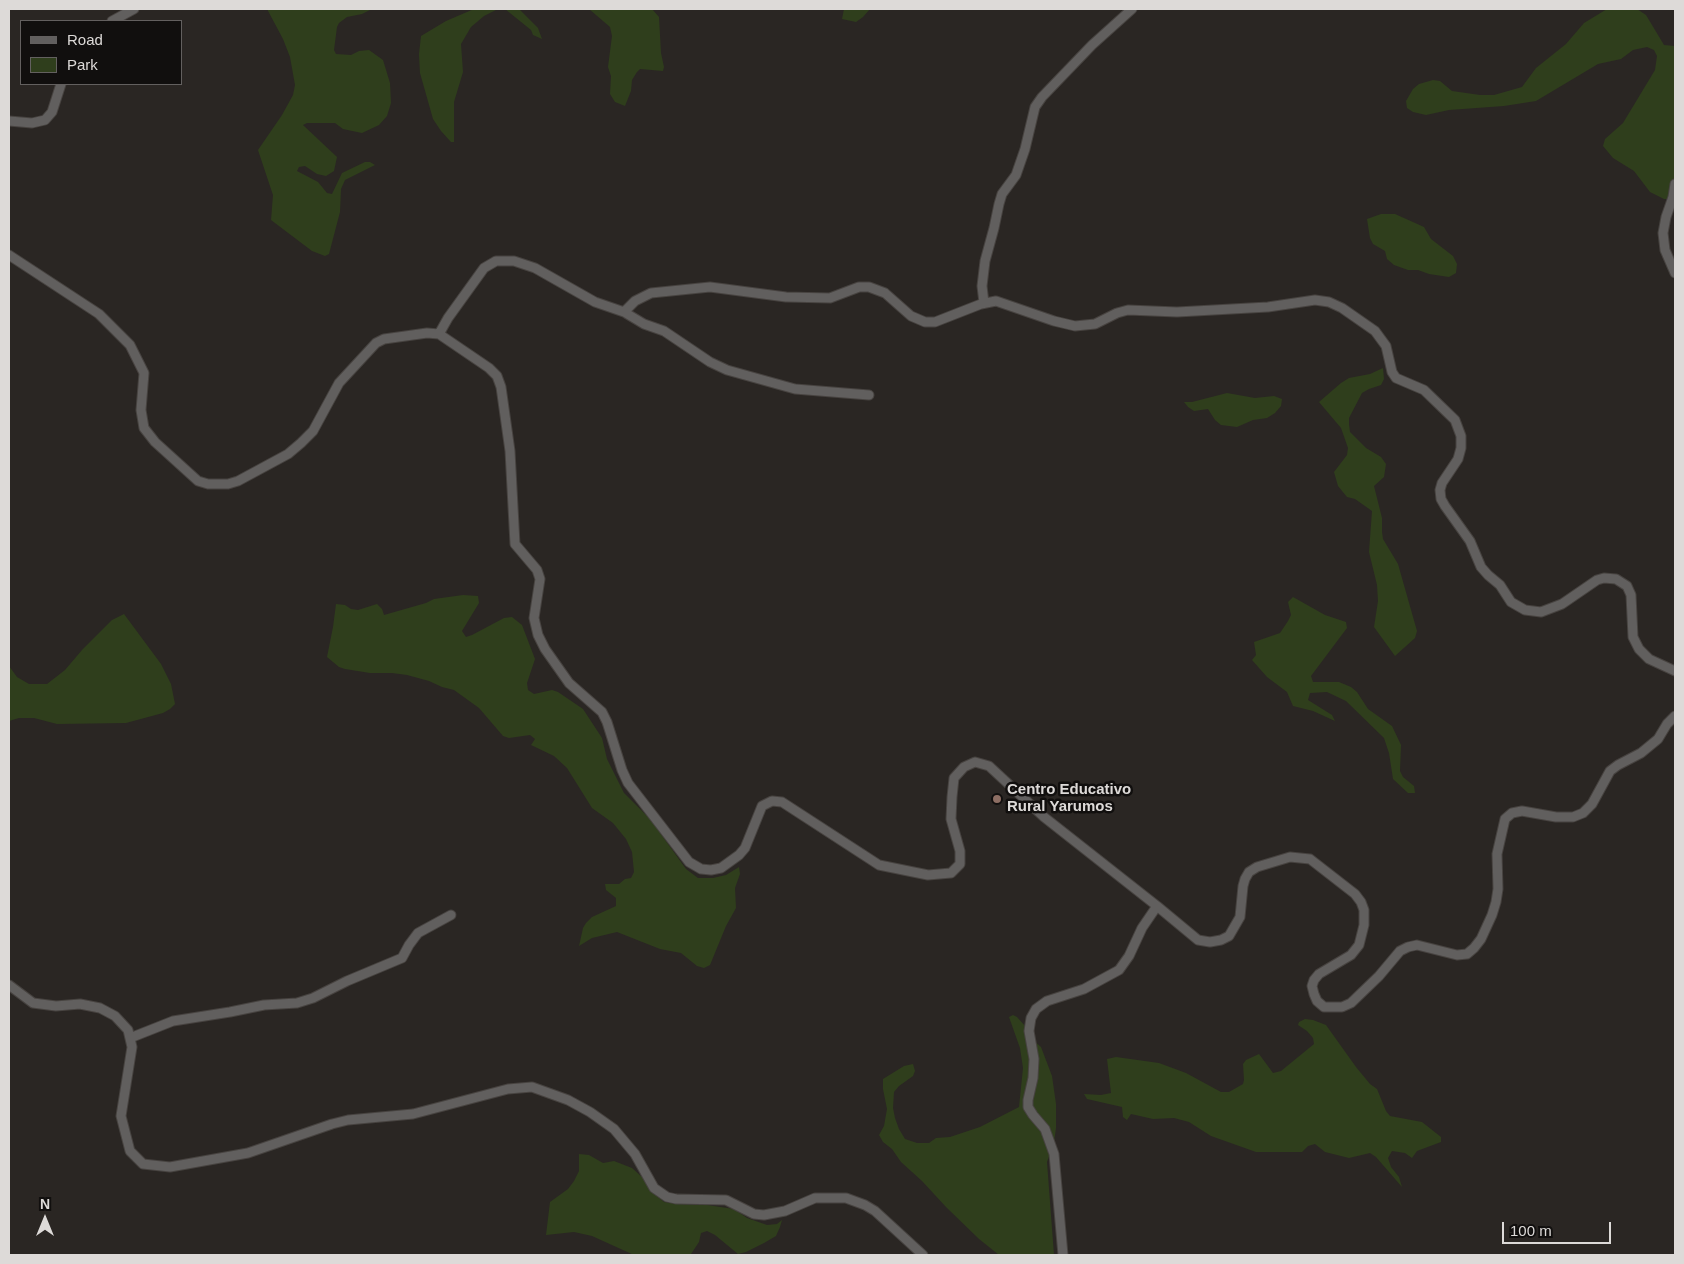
<!DOCTYPE html>
<style>
body{margin:0}
#map{position:relative;width:1684px;height:1264px;overflow:hidden;background:#2a2623;font-family:Helvetica,sans-serif}
canvas{display:block}
.frame{position:absolute;inset:0;border:10px solid #dddad8;pointer-events:none}
.legend{position:absolute;left:20px;top:20px;width:162px;height:65px;box-sizing:border-box;background:#110f0e;border:1px solid #63605f;margin:0;padding:6px 9px;list-style:none;font-size:15px;color:#dddad8}
.legend li{display:flex;align-items:center;gap:10px;height:25px}
.legend b{width:25px;border:1px solid #63605f}
.north{position:absolute;left:20px;top:1194px;width:50px;height:50px;-webkit-text-stroke:4px #110f0e;paint-order:stroke;rotate:0deg;font-size:14px;font-weight:700;line-height:20px;text-align:center;color:#dddad8}
.north::after{content:'';display:block;margin:auto;width:18px;height:22px;background:#dddad8;clip-path:polygon(50% 0,100% 100%,50% 72%,0 100%)}
.scale{position:absolute;left:1502px;top:1222px;width:109px;height:22px;box-sizing:border-box;border:2px solid #dddad8;border-top:0;padding-left:6px;font-size:15px;line-height:18px;white-space:nowrap;color:#dddad8;-webkit-text-stroke:4px #110f0e;paint-order:stroke}
</style>
<div id="map">
<canvas width="1684" height="1264"></canvas>
<div class="frame"></div>
<ul class="legend">
<li><b style="height:6px;background:#615f5e"></b>Road</li>
<li><b style="height:14px;background:#2f3e1c"></b>Park</li>
</ul>
<div class="north">N</div>
<div class="scale">100 m</div>
</div>
<script>
const g = document.querySelector('canvas').getContext('2d');
g.lineJoin = 'round';
function fillPath(path, color) { g.fillStyle = color; g.fill(path, 'evenodd'); }
const shape = rows => new Path2D(rows.map(r => 'M' + r).join(''));
function stroke(path, color, width, dash) { g.strokeStyle = color; g.lineWidth = width; g.lineCap = dash ? 'butt' : 'round'; g.setLineDash(dash || []); g.stroke(path); }
function label(font, color, halo, rows, align = 'center') {
  g.font = font + ' Helvetica,sans-serif'; g.lineWidth = 5; g.setLineDash([]); g.textBaseline = 'middle'; g.strokeStyle = halo; g.fillStyle = color; for (const [text, x, y, turn = 0] of rows) {
    g.save(); g.translate(x, y); g.rotate((+turn || 0) * Math.PI / 180); g.textAlign = isNaN(turn) ? turn : align; if (halo) g.strokeText(text, 0, 0); g.fillText(text, 0, 0); g.restore();
  }
}
fillPath(shape([
 [267,9,372,9,362,14,347,17,339,23,337,27,334,50,336,54,351,55,359,51,369,50,383,60,390,83,391,103,387,116,379,125,362,133,343,129,335,123,307,123,303,125,337,157,334,171,326,176,317,174,305,166,299,167,297,171,318,182,327,193,332,194,342,173,365,162,370,162,375,165,345,180,341,189,340,212,329,254,325,256,312,251,271,220,273,195,258,150,282,115,293,95,295,85,290,57,283,39],
 [474,9,498,9,484,16,471,27,461,44,463,72,454,102,454,142,451,142,441,131,433,119,420,73,419,54,421,36,446,21],
 [505,9,519,9,538,28,542,39,533,35,531,30],
 [589,9,652,9,659,17,661,53,664,67,663,71,640,69,637,72,632,80,631,91,625,106,615,102,610,94,611,76,608,67,612,36,610,27],
 [844,9,870,9,863,17,856,22,842,19],
 [1607,9,1637,9,1646,15,1664,45,1675,46,1675,199,1664,199,1650,192,1634,171,1613,158,1603,146,1605,139,1623,123,1655,70,1657,56,1654,50,1647,47,1633,50,1621,59,1598,64,1536,101,1504,106,1449,110,1426,115,1413,112,1407,108,1406,101,1413,89,1419,84,1433,80,1440,81,1452,91,1480,95,1494,95,1522,87,1536,68,1566,44,1584,23],
 [1381,214,1395,214,1424,227,1431,239,1453,256,1457,264,1456,273,1449,277,1429,274,1418,270,1408,270,1394,265,1387,259,1385,251,1373,244,1370,238,1367,219],
 [1383,368,1384,379,1381,385,1369,389,1362,393,1349,418,1349,424,1350,432,1366,448,1381,457,1386,464,1384,477,1374,486,1382,518,1382,532,1383,539,1398,564,1417,631,1415,638,1395,656,1374,627,1378,601,1377,585,1369,552,1372,511,1355,499,1347,497,1338,486,1334,472,1347,455,1348,448,1341,428,1319,402,1341,383,1349,378,1370,374],
 [1227,393,1255,398,1274,396,1282,399,1281,406,1275,413,1267,418,1253,420,1237,427,1221,425,1215,420,1208,409,1194,411,1188,407,1184,402,1192,402],
 [463,595,478,596,479,603,462,631,466,637,472,635,504,618,512,617,522,625,535,659,527,683,528,690,534,694,552,690,558,692,583,709,602,738,607,759,624,793,650,819,686,869,698,878,713,878,726,875,739,867,740,874,735,888,736,908,726,926,710,965,704,968,697,966,681,953,660,949,617,932,592,938,579,946,583,928,586,923,592,917,616,906,616,898,606,890,605,884,619,884,625,879,631,878,634,872,632,852,626,839,613,823,592,808,567,768,554,756,531,745,535,739,530,735,509,738,503,736,479,708,454,690,442,687,429,681,407,675,392,673,370,673,345,669,339,667,327,657,333,627,336,604,345,605,351,609,358,610,377,604,382,609,384,615,426,603,434,599],
 [1293,597,1325,615,1346,622,1347,628,1311,676,1313,682,1339,682,1351,687,1357,692,1368,709,1392,726,1401,745,1400,771,1403,777,1414,786,1415,793,1408,793,1393,779,1389,753,1384,738,1346,701,1327,692,1310,693,1308,700,1332,715,1335,721,1313,711,1293,706,1287,692,1267,677,1252,660,1256,655,1254,642,1280,633,1288,621,1291,615,1288,602],
 [124,614,161,664,171,684,175,704,170,709,163,713,126,723,57,724,34,718,19,718,9,721,9,666,17,677,29,684,47,684,65,670,82,650,112,620],
 [1013,1015,1017,1017,1025,1026,1026,1034,1041,1047,1052,1076,1056,1104,1056,1128,1054,1142,1047,1162,1054,1255,999,1255,979,1239,946,1207,922,1181,901,1162,892,1149,883,1142,879,1135,884,1126,887,1109,883,1089,883,1079,904,1066,913,1064,915,1071,913,1076,899,1086,894,1092,893,1108,895,1118,899,1129,905,1139,917,1143,929,1143,936,1138,950,1137,980,1127,1019,1107,1023,1068,1020,1048,1009,1017],
 [1305,1019,1313,1020,1326,1025,1356,1067,1370,1084,1377,1089,1386,1111,1390,1116,1422,1122,1441,1137,1441,1142,1417,1151,1412,1158,1405,1153,1392,1151,1388,1158,1391,1167,1399,1177,1402,1187,1376,1157,1370,1153,1349,1158,1325,1152,1315,1144,1308,1146,1302,1152,1256,1152,1211,1136,1189,1122,1174,1118,1153,1119,1131,1114,1127,1120,1123,1117,1122,1107,1087,1099,1084,1094,1101,1095,1111,1093,1107,1059,1116,1057,1159,1063,1186,1073,1221,1092,1229,1092,1243,1084,1244,1080,1243,1064,1246,1060,1259,1054,1273,1073,1281,1071,1314,1044,1313,1038,1307,1031,1298,1025,1299,1022],
 [579,1154,589,1155,603,1163,614,1161,632,1168,642,1177,653,1193,664,1202,679,1204,707,1205,734,1209,747,1218,767,1225,777,1224,782,1220,780,1227,776,1236,764,1243,746,1252,738,1254,715,1235,707,1231,701,1233,699,1242,691,1254,686,1255,634,1255,592,1236,574,1232,546,1235,550,1202,568,1189,574,1181,579,1171]
]), '#2f3e1c');
const street = shape([
 [112,21,134,9],
 [9,121,32,123,45,120,52,112,61,84],
 [1675,184,1673,197,1666,217,1663,233,1665,250,1675,273],
 [9,255,99,314,130,345,144,373,141,410,144,428,155,442,198,481,208,484,228,484,238,481,288,454,301,443,313,431,339,383,376,343,384,339,427,333,439,334,489,368,497,376,501,387,510,451,515,544,537,570,540,579,534,618,538,635,545,649,569,683,602,712,607,722,622,770,628,783,689,862,701,869,711,870,721,868,739,855,745,848,762,806,772,801,782,802,879,865,928,875,951,873,960,864,960,851,951,819,952,797,954,778,964,767,975,762,989,766,1044,817,1157,906],
 [984,303,982,286,985,261,994,228,999,204,1002,194,1016,175,1025,149,1035,107,1042,97,1092,45,1132,9],
 [624,312,635,301,651,293,710,287,786,297,830,298,859,287,869,287,885,293,911,316,925,322,935,322,981,304,996,301,1054,321,1075,326,1095,324,1117,313,1128,310,1177,312,1268,307,1315,300,1329,302,1342,308,1375,331,1386,346,1392,372,1396,378,1424,390,1455,420,1461,436,1461,448,1458,459,1442,483,1440,490,1441,499,1445,506,1470,541,1481,567,1488,575,1500,585,1511,602,1525,610,1541,612,1562,604,1597,580,1604,578,1616,579,1627,586,1631,595,1633,637,1639,649,1649,659,1675,671],
 [439,334,448,318,484,268,496,261,514,261,535,268,595,302,624,312,644,324,664,331,710,362,727,370,795,389,869,395],
 [9,985,33,1003,56,1006,80,1004,100,1008,115,1016,128,1030,132,1047,121,1116,130,1151,143,1164,170,1167,248,1153,332,1124,348,1120,413,1114,508,1089,532,1087,568,1100,590,1112,614,1129,635,1154,654,1188,667,1197,676,1199,726,1200,754,1214,764,1215,785,1211,815,1198,846,1198,865,1205,875,1211,923,1255],
 [130,1038,173,1021,230,1012,264,1005,297,1003,313,998,347,981,402,958,409,945,418,933,451,915],
 [1063,1255,1054,1154,1045,1129,1033,1115,1028,1107,1028,1100,1033,1078,1034,1059,1029,1031,1031,1018,1036,1009,1047,1001,1084,989,1119,970,1129,956,1142,928,1157,906,1198,940,1210,942,1221,940,1229,936,1240,917,1243,886,1245,879,1249,872,1257,867,1290,857,1310,859,1355,894,1361,902,1364,910,1364,925,1359,945,1351,955,1319,974,1314,980,1312,986,1314,994,1317,1001,1324,1007,1342,1007,1351,1003,1379,976,1400,951,1408,947,1417,945,1457,955,1467,954,1474,948,1481,939,1492,915,1496,902,1498,889,1497,854,1505,819,1512,813,1522,811,1556,817,1573,817,1583,813,1592,804,1610,771,1618,765,1641,753,1658,739,1667,724,1675,716]
]);
stroke(street, '#474340', 11);
stroke(street, '#615f5e', 9);
for (const [x, y, r, color] of [
 [997,799,5,"#8d6e63"]
]) { const dot = new Path2D(); dot.arc(x, y, r, 0, 2 * Math.PI); g.fillStyle = color; g.fill(dot); stroke(dot, '#110f0e', 2); }
label('bold 15px', '#dddad8', '#110f0e', [
 ["Centro Educativo",1007,790],
 ["Rural Yarumos",1007,807]
], 'left');
</script>
